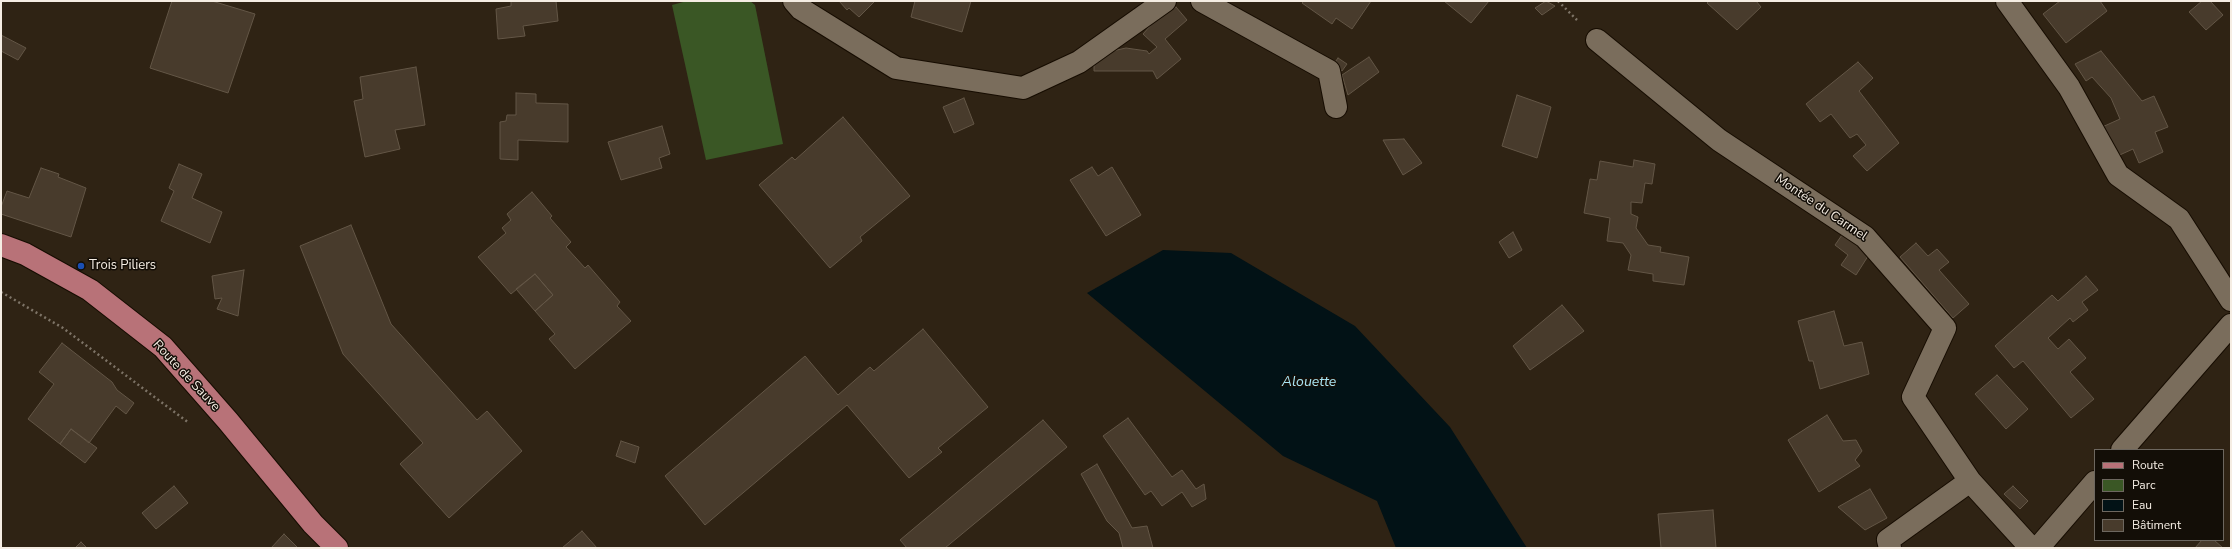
<!DOCTYPE html>
<meta charset="utf-8">
<style>
body{margin:0}
#map{position:relative;width:2232px;height:549px;overflow:hidden;background:#2f2314;font-family:"Nunito Sans",sans-serif}
canvas{display:block}
.frame{position:absolute;inset:0;border:2px solid #f5ede3;pointer-events:none}
.legend{position:absolute;left:2094px;top:449px;width:130px;height:92px;box-sizing:border-box;background:#130e07;border:1px solid #6d675f;margin:0;padding:5px 7px;list-style:none;font-size:12px;color:#f5ede3}
.legend li{display:flex;align-items:center;gap:8px;height:20px}
.legend b{width:20px;border:1px solid #6d675f}
</style>
<div id="map">
<canvas width="2232" height="549"></canvas>
<div class="frame"></div>
<ul class="legend">
<li><b style="height:5px;background:#b87278"></b>Route</li>
<li><b style="height:11px;background:#3a5725"></b>Parc</li>
<li><b style="height:11px;background:#021216"></b>Eau</li>
<li><b style="height:11px;background:#483b2c"></b>Bâtiment</li>
</ul>
</div>
<script>
const g = document.querySelector('canvas').getContext('2d');
g.lineJoin = 'round';
function fillPath(path, color) { g.fillStyle = color; g.fill(path, 'evenodd'); }
const shape = rows => new Path2D(rows.map(r => 'M' + r).join(''));
function stroke(path, color, width, dash) { g.strokeStyle = color; g.lineWidth = width; g.lineCap = dash ? 'butt' : 'round'; g.setLineDash(dash || []); g.stroke(path); }
function label(font, color, halo, rows, align = 'center') {
  g.font = font + ' "Nunito Sans",sans-serif'; g.lineWidth = 3; g.setLineDash([]); g.textBaseline = 'middle'; g.strokeStyle = halo; g.fillStyle = color; for (const [text, x, y, turn = 0] of rows) {
    g.save(); g.translate(x, y); g.rotate((+turn || 0) * Math.PI / 180); g.textAlign = isNaN(turn) ? turn : align; if (halo) g.strokeText(text, 0, 0); g.fillText(text, 0, 0); g.restore();
  }
}
fillPath(shape([
 [687,1,750,1,755,5,783,144,706,160,672,5]
]), '#3a5725');
fillPath(shape([
 [1163,250,1231,253,1355,326,1450,427,1527,548,1396,548,1377,501,1283,456,1087,293]
]), '#021216');
const building = shape([
 [172,1,212,1,255,14,228,93,150,68,172,1],
 [511,1,556,1,558,21,523,26,525,36,498,39,496,9,511,6,511,1],
 [839,1,875,1,859,17,849,8,847,10,839,1],
 [915,1,971,1,962,32,911,17,915,1],
 [1304,1,1371,1,1352,29,1336,18,1332,24,1302,3,1304,1],
 [1444,1,1489,1,1471,23,1444,1],
 [1546,1,1555,6,1542,15,1535,8,1546,1],
 [1709,1,1756,1,1761,7,1737,30,1707,3,1709,1],
 [2060,1,2100,1,2107,11,2066,43,2043,14,2060,1],
 [2202,1,2210,1,2223,15,2206,30,2189,12,2202,1],
 [1176,7,1187,20,1165,39,1181,59,1157,79,1153,71,1094,71,1094,58,1103,53,1126,48,1147,51,1149,54,1157,47,1143,34,1158,17,1176,7],
 [1,35,26,48,18,60,1,51,1,35],
 [2101,51,2142,101,2154,96,2168,127,2155,132,2163,152,2139,163,2133,149,2113,158,2100,128,2120,119,2111,98,2092,77,2086,81,2075,64,2101,51],
 [1369,57,1379,72,1348,95,1342,75,1369,57],
 [1338,58,1347,64,1342,71,1333,65,1338,58],
 [1858,62,1873,78,1859,91,1899,143,1867,171,1853,156,1866,145,1857,134,1850,138,1831,114,1820,122,1806,104,1858,62],
 [416,67,425,125,395,130,400,149,365,157,354,101,363,99,360,77,416,67],
 [516,93,536,94,536,103,568,104,568,142,518,140,518,160,500,159,500,122,506,121,507,115,516,115,516,93],
 [1517,95,1551,107,1537,158,1502,146,1517,95],
 [964,98,974,124,954,133,943,107,964,98],
 [843,117,910,196,860,237,862,241,830,268,759,185,792,157,795,160,843,117],
 [662,126,670,154,659,158,662,168,621,180,608,142,662,126],
 [1404,139,1422,163,1403,175,1383,140,1404,139],
 [1634,160,1655,164,1652,184,1645,183,1642,203,1631,202,1631,214,1638,217,1636,228,1648,245,1661,247,1660,252,1689,257,1684,285,1653,281,1653,274,1628,270,1631,255,1623,243,1607,241,1610,218,1584,213,1590,179,1597,180,1600,161,1633,167,1634,160],
 [179,164,202,174,192,198,222,212,210,243,161,221,174,191,169,188,179,164],
 [1092,167,1098,176,1112,167,1141,215,1106,236,1070,180,1092,167],
 [41,168,59,174,58,177,86,188,71,237,1,214,1,207,7,191,29,198,41,168],
 [532,192,552,216,550,218,571,242,566,247,585,268,588,265,620,302,617,306,631,321,575,369,549,339,555,334,535,311,553,295,535,274,511,294,478,257,506,233,502,228,511,220,507,214,532,192],
 [351,225,391,324,477,420,487,411,522,451,449,518,400,464,423,443,343,354,300,246,351,225],
 [1513,232,1522,250,1509,258,1499,242,1513,232],
 [1844,232,1870,253,1856,275,1841,265,1848,255,1835,245,1844,232],
 [1916,243,1928,256,1937,249,1949,262,1939,270,1969,304,1953,318,1900,257,1916,243],
 [244,270,238,316,217,309,222,298,215,299,212,276,244,270],
 [535,274,553,295,535,311,516,289,535,274],
 [2086,276,2098,290,2082,302,2088,310,2073,322,2070,318,2048,338,2058,349,2069,339,2086,358,2070,372,2094,399,2071,418,2023,361,2014,368,1995,346,2052,295,2058,301,2086,276],
 [1562,305,1584,331,1530,370,1513,346,1562,305],
 [1834,311,1844,346,1862,342,1869,374,1820,389,1813,361,1809,361,1798,321,1834,311],
 [923,329,988,407,938,448,942,452,909,478,847,405,705,525,665,476,805,356,838,395,870,367,874,371,923,329],
 [62,343,112,382,117,390,134,403,126,414,116,406,89,443,71,429,60,444,28,419,54,384,39,372,62,343],
 [1997,375,2028,409,2006,429,1975,394,1997,375],
 [1827,415,1843,441,1856,440,1862,451,1855,460,1860,466,1819,492,1788,440,1827,415],
 [1128,418,1172,477,1182,470,1196,489,1204,484,1206,499,1192,507,1182,492,1162,506,1151,491,1145,495,1103,436,1128,418],
 [1043,420,1067,447,945,548,907,548,900,540,1043,420],
 [71,429,97,448,85,463,60,444,71,429],
 [621,441,639,447,635,463,616,456,621,441],
 [1097,464,1132,528,1147,526,1153,548,1123,548,1119,533,1107,521,1081,474,1097,464],
 [174,486,188,503,156,529,142,513,174,486],
 [2013,486,2028,501,2020,509,2004,494,2013,486],
 [1870,489,1887,518,1865,530,1838,507,1870,489],
 [1713,510,1716,548,1661,548,1658,514,1713,510],
 [582,531,597,548,562,548,582,531],
 [284,534,298,548,271,548,284,534],
 [2202,540,2214,540,2223,548,2195,548,2202,540],
 [81,542,87,548,75,548,81,542]
]);
fillPath(building, '#483b2c');
stroke(building, '#635646', 1);
const minor = shape([
 [794,1,801,9,896,68,1023,88,1079,62,1165,1],
 [1202,1,1329,71,1336,107],
 [2007,1,2069,87,2118,175,2179,219,2231,300],
 [1597,40,1719,140,1865,237,1945,328,1913,397,1970,481,2031,548],
 [2122,450,2231,325],
 [1890,548,1888,540,1970,481],
 [2038,548,2095,482]
]);
const major = shape([
 [1,245,25,254,90,290,163,347,228,421,313,524,337,548]
]);
stroke(minor, '#160c01', 24);
stroke(major, '#160c01', 24);
stroke(shape([
 [1558,1,1577,20],
 [1,292,63,328,189,423]
]), '#7e7467', 2.5, [2, 3]);
stroke(minor, '#7a6d5c', 22);
stroke(major, '#b87278', 22);
for (const [x, y, r, color] of [
 [81,266,4,"#1a4fb4"]
]) { const dot = new Path2D(); dot.arc(x, y, r, 0, 2 * Math.PI); g.fillStyle = color; g.fill(dot); stroke(dot, '#130e07', 1.5); }
label('13px', '#f5ede3', '#130e07', [
 ["Montée du Carmel",1821,208,34],
 ["Route de Sauve",186,376,47]
]);
label('13px', '#f5ede3', '#130e07', [
 ["Trois Piliers",89,266]
], 'left');
label('italic 14px', '#a8e4f3', '#130e07', [
 ["Alouette",1309,383]
]);
</script>
